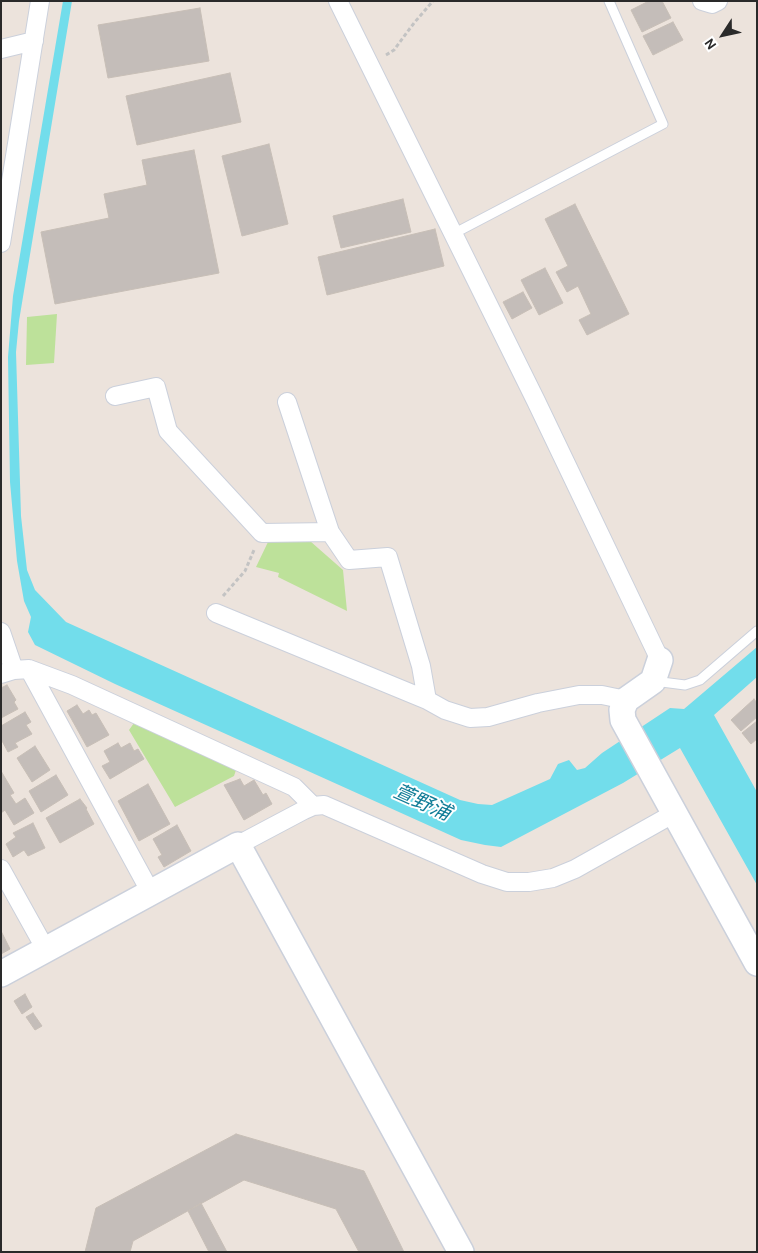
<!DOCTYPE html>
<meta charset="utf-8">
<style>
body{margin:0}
#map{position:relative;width:758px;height:1253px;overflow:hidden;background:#ece3dc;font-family:Karla,sans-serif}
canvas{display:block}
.frame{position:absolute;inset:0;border:2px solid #2a2a2a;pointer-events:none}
.north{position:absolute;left:698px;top:10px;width:50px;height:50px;-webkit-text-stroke:4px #fff;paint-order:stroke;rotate:235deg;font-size:14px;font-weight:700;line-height:20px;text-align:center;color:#2a2a2a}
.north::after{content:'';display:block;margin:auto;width:18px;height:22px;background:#2a2a2a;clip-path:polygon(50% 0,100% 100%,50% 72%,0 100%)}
</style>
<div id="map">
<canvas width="758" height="1253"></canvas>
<div class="frame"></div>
<div class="north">N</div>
</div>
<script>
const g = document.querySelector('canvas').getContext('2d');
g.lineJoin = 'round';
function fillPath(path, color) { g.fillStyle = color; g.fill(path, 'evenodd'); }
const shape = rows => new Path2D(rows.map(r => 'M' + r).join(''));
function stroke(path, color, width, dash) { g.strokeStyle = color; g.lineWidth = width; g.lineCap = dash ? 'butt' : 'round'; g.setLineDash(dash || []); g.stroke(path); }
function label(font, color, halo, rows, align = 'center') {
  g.font = font + ' Karla,"Noto Sans JP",sans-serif'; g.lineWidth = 4; g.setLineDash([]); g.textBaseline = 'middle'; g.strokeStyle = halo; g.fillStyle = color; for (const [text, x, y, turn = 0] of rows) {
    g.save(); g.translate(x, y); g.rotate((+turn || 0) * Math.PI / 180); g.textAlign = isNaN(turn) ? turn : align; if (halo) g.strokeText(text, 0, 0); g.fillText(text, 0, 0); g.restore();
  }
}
fillPath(shape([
 [57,314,54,363,26,365,27,317],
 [310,541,343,570,347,611,278,577,279,573,256,567,268,542],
 [134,723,236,770,234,776,175,807,129,730]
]), '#bde19a');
fillPath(shape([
 [63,1,72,1,19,321,16,352,21,516,27,570,35,590,66,622,460,800,478,804,492,805,550,779,558,764,569,760,577,770,585,768,602,753,670,708,684,709,757,647,757,677,714,715,757,792,757,885,680,748,623,783,501,847,485,845,461,840,115,684,35,645,28,632,31,617,24,601,17,561,10,482,8,357,13,296]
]), '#72ddeb');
const building = shape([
 [649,1,662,1,671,18,642,32,631,10,649,1],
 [200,8,209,61,108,78,98,25,200,8],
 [673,22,683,40,653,55,643,36,673,22],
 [230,73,241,122,137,145,126,96,230,73],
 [269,144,288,224,242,236,222,156,269,144],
 [194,150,219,273,55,304,41,232,109,218,104,194,147,185,142,160,194,150],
 [403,199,411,232,341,248,333,216,403,199],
 [575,204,629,314,587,335,579,320,591,314,578,286,567,292,556,272,568,266,545,219,575,204],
 [435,229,444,266,327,295,318,257,435,229],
 [545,268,563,303,539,315,521,280,545,268],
 [523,292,532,308,512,319,503,302,523,292],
 [7,685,16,700,14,702,18,709,1,718,1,688,7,685],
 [754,699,757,703,757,717,741,731,731,720,754,699],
 [77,705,83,714,89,710,92,715,96,713,109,735,87,747,67,711,77,705],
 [25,712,31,722,26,725,32,734,15,743,18,747,8,752,1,739,1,726,25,712],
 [757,721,757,739,751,744,742,733,757,721],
 [118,743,121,748,130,743,134,751,138,749,144,759,110,779,102,766,110,762,104,751,118,743],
 [35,746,50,770,32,782,17,758,35,746],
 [1,771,14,793,10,795,16,804,25,798,34,813,14,825,5,810,1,813,1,771],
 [56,775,68,795,41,812,29,791,56,775],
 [240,779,244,786,254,780,263,795,266,793,272,804,244,820,224,785,240,779],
 [148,784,170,824,139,841,118,801,148,784],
 [80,799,87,808,86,809,94,824,60,843,46,818,80,799],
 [33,823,45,848,28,856,24,850,13,857,6,844,16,837,13,833,33,823],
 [177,825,191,851,164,867,158,857,162,855,153,839,177,825],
 [1,931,10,949,1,954,1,931],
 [25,994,32,1007,22,1014,14,1001,25,994],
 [33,1013,42,1026,35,1030,26,1017,33,1013],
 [236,1134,364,1171,404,1252,359,1252,336,1209,244,1180,133,1241,130,1252,85,1252,96,1208,236,1134],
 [201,1203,227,1252,209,1252,188,1211,201,1203]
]);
fillPath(building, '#c4bdb9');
stroke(building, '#c7beb6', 1);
const lane = shape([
 [453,234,663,124,609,1],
 [654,681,685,685,700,680,757,631]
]);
const street = shape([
 [338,1,536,401,660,660],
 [702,1,712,4,718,1],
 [1,49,34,41],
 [1,243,40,1],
 [115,396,156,387,168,431,262,533,330,532],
 [287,402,330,532,349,560,388,557,421,666,427,700],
 [216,613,427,700,445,710,470,718,488,717,538,703,579,695,602,695,626,700],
 [1,632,14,670],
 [29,669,151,893],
 [1,674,14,670,29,669,72,685,294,787,313,806],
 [238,845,304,810,313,806,324,805,482,874,507,882,529,882,553,878,575,869,673,814],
 [1,869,46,950]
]);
const secondary = shape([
 [660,660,653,681,626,700,622,710,623,720,757,963],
 [1,974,238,845,461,1252]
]);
stroke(lane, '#cbd0db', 11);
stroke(street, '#cbd0db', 20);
stroke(secondary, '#cbd0db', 28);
stroke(shape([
 [386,55,394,50,414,23,433,1],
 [223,596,245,571,254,550]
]), '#c3c3c3', 3, [4, 2.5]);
stroke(lane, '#fff', 9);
stroke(street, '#fff', 18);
stroke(secondary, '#fff', 25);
label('italic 20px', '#117d97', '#fff', [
 ["萱野浦",422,803,24]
]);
</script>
